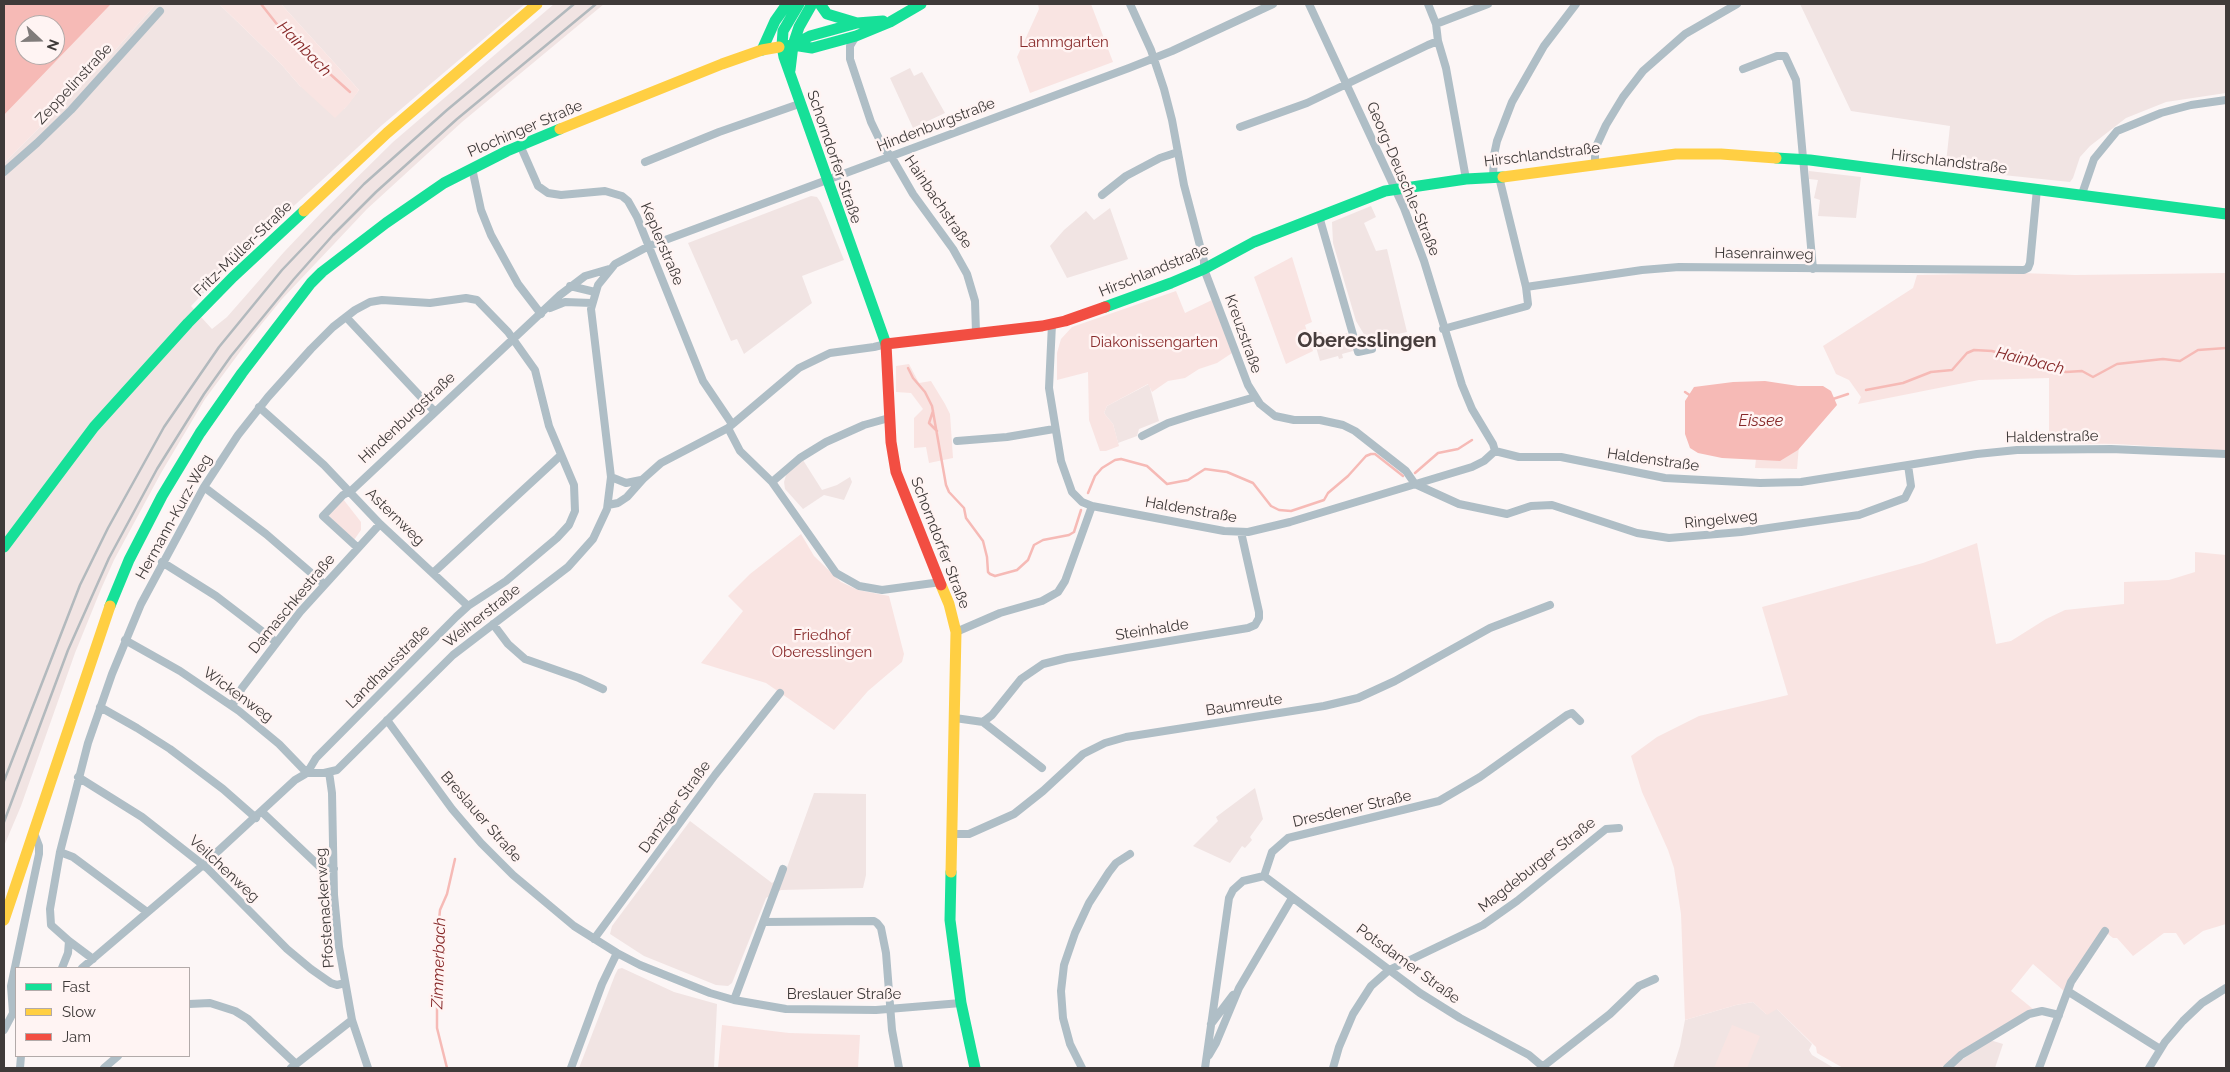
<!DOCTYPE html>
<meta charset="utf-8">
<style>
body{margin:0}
#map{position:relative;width:2230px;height:1072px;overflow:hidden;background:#fcf6f6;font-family:Raleway,sans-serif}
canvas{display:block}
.frame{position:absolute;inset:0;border:5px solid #3f3a39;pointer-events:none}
.legend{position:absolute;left:15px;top:967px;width:175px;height:90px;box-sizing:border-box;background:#fff4f3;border:1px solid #b2aaa9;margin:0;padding:6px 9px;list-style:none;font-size:15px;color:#3f3a39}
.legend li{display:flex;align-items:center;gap:10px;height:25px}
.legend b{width:25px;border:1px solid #b2aaa9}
.north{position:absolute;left:15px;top:15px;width:50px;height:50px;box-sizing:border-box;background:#fff4f3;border:1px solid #b2aaa9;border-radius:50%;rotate:111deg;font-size:14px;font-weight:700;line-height:20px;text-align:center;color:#3f3a39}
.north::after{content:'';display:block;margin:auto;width:18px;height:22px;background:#817c7b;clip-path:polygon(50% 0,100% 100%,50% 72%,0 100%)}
</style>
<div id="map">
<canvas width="2230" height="1072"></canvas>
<div class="frame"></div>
<ul class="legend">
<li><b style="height:6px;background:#16e098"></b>Fast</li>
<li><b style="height:6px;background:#ffcf43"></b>Slow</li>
<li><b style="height:6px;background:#f24e42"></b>Jam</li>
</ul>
<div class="north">N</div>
</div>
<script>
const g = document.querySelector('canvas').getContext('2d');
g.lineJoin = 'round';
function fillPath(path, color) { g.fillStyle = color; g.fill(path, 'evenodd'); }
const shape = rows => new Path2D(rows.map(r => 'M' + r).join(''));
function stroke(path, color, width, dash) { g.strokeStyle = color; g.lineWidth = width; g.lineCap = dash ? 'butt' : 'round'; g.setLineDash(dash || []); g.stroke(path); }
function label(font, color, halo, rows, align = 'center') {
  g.font = font + ' Raleway,sans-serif'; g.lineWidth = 5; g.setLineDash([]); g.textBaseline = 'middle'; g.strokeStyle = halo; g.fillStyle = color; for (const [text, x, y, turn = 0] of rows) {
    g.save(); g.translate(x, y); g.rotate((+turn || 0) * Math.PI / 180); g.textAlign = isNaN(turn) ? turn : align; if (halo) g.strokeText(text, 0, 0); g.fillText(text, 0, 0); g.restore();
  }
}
fillPath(shape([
 [156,4,219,4,281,64,300,86,344,109,359,90,281,4,525,4,381,126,249,247,191,306,212,329,227,317,284,252,322,212,393,142,554,4,604,4,462,122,367,209,282,299,251,337,205,399,161,473,114,560,101,589,75,653,21,806,4,846,4,163,101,66],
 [1800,4,2226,4,2226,93,2166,102,2126,118,2090,146,2080,157,2073,178,2070,182,1984,173,1974,165,1946,163,1950,126,1851,111],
 [910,68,914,76,922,72,945,113,913,128,890,78],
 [1809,171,1861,177,1856,218,1818,216,1820,200,1814,198,1818,180,1809,179],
 [811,196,817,197,821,203,844,260,802,276,812,303,744,354,737,339,731,341,688,243],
 [1371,206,1376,217,1364,223,1376,251,1387,249,1407,332,1368,341,1356,321,1333,243,1332,222],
 [1110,208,1128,259,1067,278,1050,246,1064,230,1086,211,1094,220],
 [1321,332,1323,336,1332,333,1334,337,1347,333,1353,351,1342,354,1343,358,1339,359,1338,356,1320,361,1316,347,1312,348,1308,336],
 [1149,384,1159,421,1139,429,1137,436,1118,443,1113,424,1104,413,1107,406],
 [803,460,822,490,837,485,850,477,852,482,844,500,824,495,803,509,785,489,784,482,787,472],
 [1255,788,1263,819,1250,837,1252,840,1245,848,1242,846,1230,863,1193,846,1218,821,1216,817],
 [814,793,866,794,866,875,863,888,781,890,766,898,732,983,728,986,716,985,644,956,610,934,612,926,690,821,772,883,785,873],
 [622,968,674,992,717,1004,714,1068,579,1068,615,975,618,969],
 [1753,1002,1766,1014,1776,1008,1812,1044,1809,1050,1812,1055,1834,1068,1673,1068,1680,1046,1685,1020,1736,1005],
 [1990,1040,2003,1044,1995,1068,1950,1068]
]), '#f1e4e3');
fillPath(shape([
 [111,4,156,4,101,66,4,163,4,115],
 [219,4,281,4,359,90,349,104,335,118,300,86,281,64],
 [1038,4,1091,4,1113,62,1030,93,1017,57,1039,9],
 [1292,257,1312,322,1305,325,1313,351,1286,364,1254,277],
 [2022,273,2075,275,2226,273,2226,451,2117,444,2049,443,2049,378,1979,380,1858,404,1861,397,1849,380,1836,374,1823,346,1913,288,1917,275],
 [1176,291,1185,313,1212,300,1232,353,1217,363,1199,369,1185,378,1168,381,1152,392,1148,384,1107,406,1104,413,1113,424,1119,446,1106,451,1100,451,1089,420,1088,372,1057,380,1057,353,1061,339,1072,327],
 [909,364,919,383,931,381,945,404,950,414,953,458,929,463,926,447,914,448,914,418,923,409,911,393,896,392,896,366],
 [1760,421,1801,422,1797,469,1755,468],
 [343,499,361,522,361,530,354,540,328,515],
 [801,534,814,556,841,582,858,590,889,596,904,654,902,662,868,691,834,730,766,683,701,663,743,611,728,596,750,574],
 [1977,543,1996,644,2011,641,2046,619,2065,610,2124,604,2124,582,2169,580,2195,572,2195,552,2226,555,2226,924,2203,931,2184,945,2176,933,2164,933,2133,956,2117,938,2113,938,2103,930,2064,991,2033,964,2011,991,2033,1009,1955,1056,1944,1068,1843,1068,1817,1053,1816,1047,1777,1009,1767,1015,1753,1002,1736,1005,1685,1020,1681,914,1674,868,1668,850,1642,792,1631,756,1657,737,1699,716,1788,695,1762,607,1923,563],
 [722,1025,789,1033,860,1035,858,1068,718,1068],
 [1732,1025,1760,1036,1747,1068,1714,1068]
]), '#f9e4e2');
fillPath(shape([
 [4,4,111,4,4,115],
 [25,25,55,25,55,55,25,55],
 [1765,381,1798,386,1823,386,1831,391,1837,405,1798,450,1780,461,1722,458,1698,453,1690,448,1685,434,1685,401,1694,387,1733,382]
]), '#f6bab6');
stroke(shape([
 [261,4,287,37,315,65,330,74,350,92],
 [908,368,913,378,925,392,932,406,946,485,949,492,964,508,966,518,983,541,987,557,988,572,990,574,995,576,1017,570,1028,560,1034,545,1043,540,1069,535,1074,532,1081,510],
 [1866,390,1903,383,1931,372,1952,370,1967,353,1974,350,1992,351,2066,372,2082,371,2093,377,2117,364,2163,359,2180,361,2198,350,2226,348],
 [1685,392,1691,396],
 [1833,399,1848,394],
 [933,411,929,423,937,431],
 [1415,473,1438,453,1458,449,1472,440],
 [1088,493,1095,476,1102,468,1115,460,1121,459,1147,466,1167,484,1188,480,1205,469,1227,472,1253,483,1271,506,1279,510,1291,511,1324,500,1328,493,1348,476,1366,456,1371,454,1375,454,1403,476],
 [447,1068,437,1028,437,942,440,910,447,894,455,859]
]), '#f6bab6', 2.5);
stroke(shape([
 [1130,4,1151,50,1164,89,1172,120,1184,185,1204,261,1204,269,1248,385,1260,404,1275,416,1294,420,1320,420,1343,425,1355,431,1406,471,1415,484,1459,504,1507,514,1531,506,1552,505,1637,533,1669,538,1741,532,1859,515,1905,498,1911,486,1908,465],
 [1309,4,1404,208,1424,261,1462,385,1472,409,1493,444,1495,451],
 [1428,4,1436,24,1438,41,1446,68,1466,179],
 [1436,24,1488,4],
 [856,36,850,46,850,59,871,122,884,149,891,156,913,194,953,249,967,274,975,301,976,333],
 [1743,69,1777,56,1785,56,1796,80,1813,269],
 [1240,127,1307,103,1428,45,1438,41],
 [520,145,538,186,548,193,561,195,605,191,622,196,628,201,637,217,703,381,732,424],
 [645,162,719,132,799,104],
 [1595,164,1595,149,1606,125,1623,97,1643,71,1685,34,1737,4],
 [472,168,481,210,491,235,518,284,541,314],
 [4,172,37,143,71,110,160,11],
 [1493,177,1494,155,1497,141,1512,102,1544,46,1576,4],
 [1499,177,1526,287],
 [2082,194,2094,159,2117,131,2161,113,2191,105,2226,100],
 [1102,195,1126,176,1160,158,1178,152],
 [1319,216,1358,352,1372,349],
 [570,286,595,292],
 [550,308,565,302,592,303],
 [346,317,435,412],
 [1052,324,1049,388,1061,461,1072,492,1082,502,1092,506,1224,531,1248,532,1290,522,1472,467,1484,461,1495,451],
 [1443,329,1527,306,1528,304,1526,287,1642,270,1679,267,2024,270,2028,268,2030,263,2037,189],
 [259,407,324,465,380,524,468,606],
 [728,428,740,451,772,482,836,573,859,586,882,590,941,582],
 [1142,436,1168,423,1193,415,1255,397],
 [957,441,1007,437,1054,429],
 [1495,451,1519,457,1561,457,1665,478,1760,483,1801,482,1977,454,2017,450,2111,449,2226,454],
 [611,477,626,483,641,480],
 [772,482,800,458,826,442,864,425,889,418],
 [204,487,266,534,324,584],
 [608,505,618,503,627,497,643,479,661,463,728,428,799,368,830,353,874,347,886,344],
 [358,548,323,516,343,495,351,491,560,295,585,276,609,269],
 [162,562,216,596,276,642],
 [433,573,561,455],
 [493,624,508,644,525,659,579,678,603,689],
 [956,632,1000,613,1042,601,1058,592,1065,581,1092,506],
 [125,640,180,671,239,711,279,744,307,773],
 [232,706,242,688,300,612,380,524],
 [100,707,137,728,170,749,223,789,256,818],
 [955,718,983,722,1042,768],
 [387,720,452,809,481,843,513,875,574,926,617,953,640,965,710,993,734,1000,786,1009,876,1010,961,1003],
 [983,722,992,715,1021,679,1043,664,1067,658,1248,628,1255,625,1259,618,1259,612,1241,532],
 [329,772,332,793,334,895,339,947,352,1020,368,1068],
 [307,773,324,773,337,770,453,655,568,567,593,539,607,509,611,477,591,309,598,285,615,264,649,246,1129,68,1172,51,1273,4],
 [78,777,142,817,207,868,287,949,311,969,331,983,337,985,345,983],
 [262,812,319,866,334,869],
 [951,834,969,834,1014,814,1043,791,1083,754,1105,743,1126,737,1324,706,1358,698,1395,681,1490,628,1550,605],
 [60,852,73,857,147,912],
 [1264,876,1272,852,1288,838,1439,801,1480,777,1567,715,1572,713,1580,721],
 [1264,876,1420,993,1460,1018,1529,1055,1542,1066],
 [764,922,874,921,877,923,881,928,886,953,892,1030,899,1068],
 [594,939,715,775,780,693],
 [69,941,93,959],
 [62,968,68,953,69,941,51,925,50,909,60,852,88,743,112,674,141,604,204,487,238,435,268,397,311,349,333,327,355,310,370,302,382,300,430,303,466,298,477,300,508,332,535,370,549,426,574,485,575,511,569,525,557,538,506,581,468,606,456,617,316,758,307,773,295,780,203,865,82,968],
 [2069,992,2160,1049],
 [734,1000,783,869],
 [189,1004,210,1003,235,1011,248,1019,296,1064],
 [1211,1024,1233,995],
 [4,1030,13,1013,11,986,39,854,39,846,34,833],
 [1209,1055,1216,1043,1239,988,1292,898],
 [20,1068,21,1056],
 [104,1068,118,1056],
 [291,1068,352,1020],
 [571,1068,602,984,617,953],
 [1082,1068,1070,1044,1063,1018,1061,991,1064,965,1075,933,1089,903,1109,872,1116,863,1130,854],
 [1205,1068,1229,898,1233,890,1243,881,1264,876],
 [1333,1068,1339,1047,1353,1014,1371,986,1389,970,1483,925,1517,901,1606,829,1619,828],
 [1541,1068,1610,1014,1639,986,1655,979],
 [1947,1068,1961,1055,2029,1014,2042,1011,2059,1015],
 [2039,1068,2071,982,2105,931],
 [2149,1068,2165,1042,2183,1021,2202,1003,2226,988]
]), '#afbec6', 8);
stroke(shape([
 [799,4,783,31,782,46,784,57,886,344],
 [820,4,827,14,857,23],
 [793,45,810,36,857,23,883,21],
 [779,47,793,45,812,48,856,36,890,22,921,4],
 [762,50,775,21,787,4],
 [790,70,793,45,799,27,812,4],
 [1776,158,1810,160,2226,214],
 [1105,307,1171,283,1204,269,1254,242,1385,191,1466,179,1503,177],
 [4,547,94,427,188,323,233,277,304,211],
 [110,606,129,560,162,496,200,433,242,373,311,283,322,272,386,223,444,183,507,151,560,129],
 [951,872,950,920,961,1003,975,1068]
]), '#16e098', 11);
stroke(shape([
 [560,129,722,64,762,50,779,47],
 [1503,177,1676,154,1721,154,1776,158],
 [304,211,387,133,537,4],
 [941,585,949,604,956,632,951,872],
 [4,920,110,606]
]), '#ffcf43', 11);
stroke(shape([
 [886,344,891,442,896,472,941,585],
 [886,344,1042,326,1065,321,1105,307]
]), '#f24e42', 11);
stroke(shape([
 [4,781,80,585,108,528,164,427,219,347,282,270,364,184,447,110,574,4],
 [4,822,68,650,109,558,157,469,204,394,231,356,294,279,333,235,376,192,457,119,596,4]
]), '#b2b9bd', 2.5);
label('15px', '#892b2b', '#fff4f3', [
 ["Lammgarten",1064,42],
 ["Diakonissengarten",1154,342],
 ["Friedhof",822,635],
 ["Oberesslingen",822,652]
]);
label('15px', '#3f3a39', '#fff4f3', [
 ["Zeppelinstraße",74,84,-47],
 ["Hindenburgstraße",936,125,-21],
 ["Plochinger Straße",525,129,-23],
 ["Hirschlandstraße",1542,155,-7],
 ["Schorndorfer Straße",834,157,71],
 ["Hirschlandstraße",1949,162,7],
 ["Georg-Deuschle-Straße",1403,179,67],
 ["Hainbachstraße",938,202,56],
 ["Keplerstraße",662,244,67],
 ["Fritz-Müller-Straße",243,249,-44],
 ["Hasenrainweg",1764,254,1],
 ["Hirschlandstraße",1154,271,-22],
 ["Kreuzstraße",1243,334,70],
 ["Hindenburgstraße",407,418,-43],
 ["Haldenstraße",2052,437,-1],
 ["Haldenstraße",1653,460,8],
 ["Haldenstraße",1191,510,10],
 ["Hermann-Kurz-Weg",174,517,-61],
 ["Asternweg",395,517,44],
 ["Ringelweg",1721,520,-6],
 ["Schorndorfer Straße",940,543,69],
 ["Damaschkestraße",292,604,-50],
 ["Weiherstraße",482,616,-38],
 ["Steinhalde",1152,630,-9],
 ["Landhausstraße",388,667,-45],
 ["Wickenweg",238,695,36],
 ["Baumreute",1244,705,-9],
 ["Danziger Straße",675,807,-54],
 ["Dresdener Straße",1352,809,-13],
 ["Breslauer Straße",481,817,49],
 ["Magdeburger Straße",1537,865,-38],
 ["Veilchenweg",224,869,43],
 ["Pfostenackerweg",325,908,-94],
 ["Potsdamer Straße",1408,964,36],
 ["Breslauer Straße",844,994]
]);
label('italic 16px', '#862828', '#fff4f3', [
 ["Hainbach",304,49,46],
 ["Hainbach",2030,361,14],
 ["Eissee",1761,421],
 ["Zimmerbach",439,963,-88]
]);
label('bold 20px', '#473d3c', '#fff4f3', [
 ["Oberesslingen",1367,341]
]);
</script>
